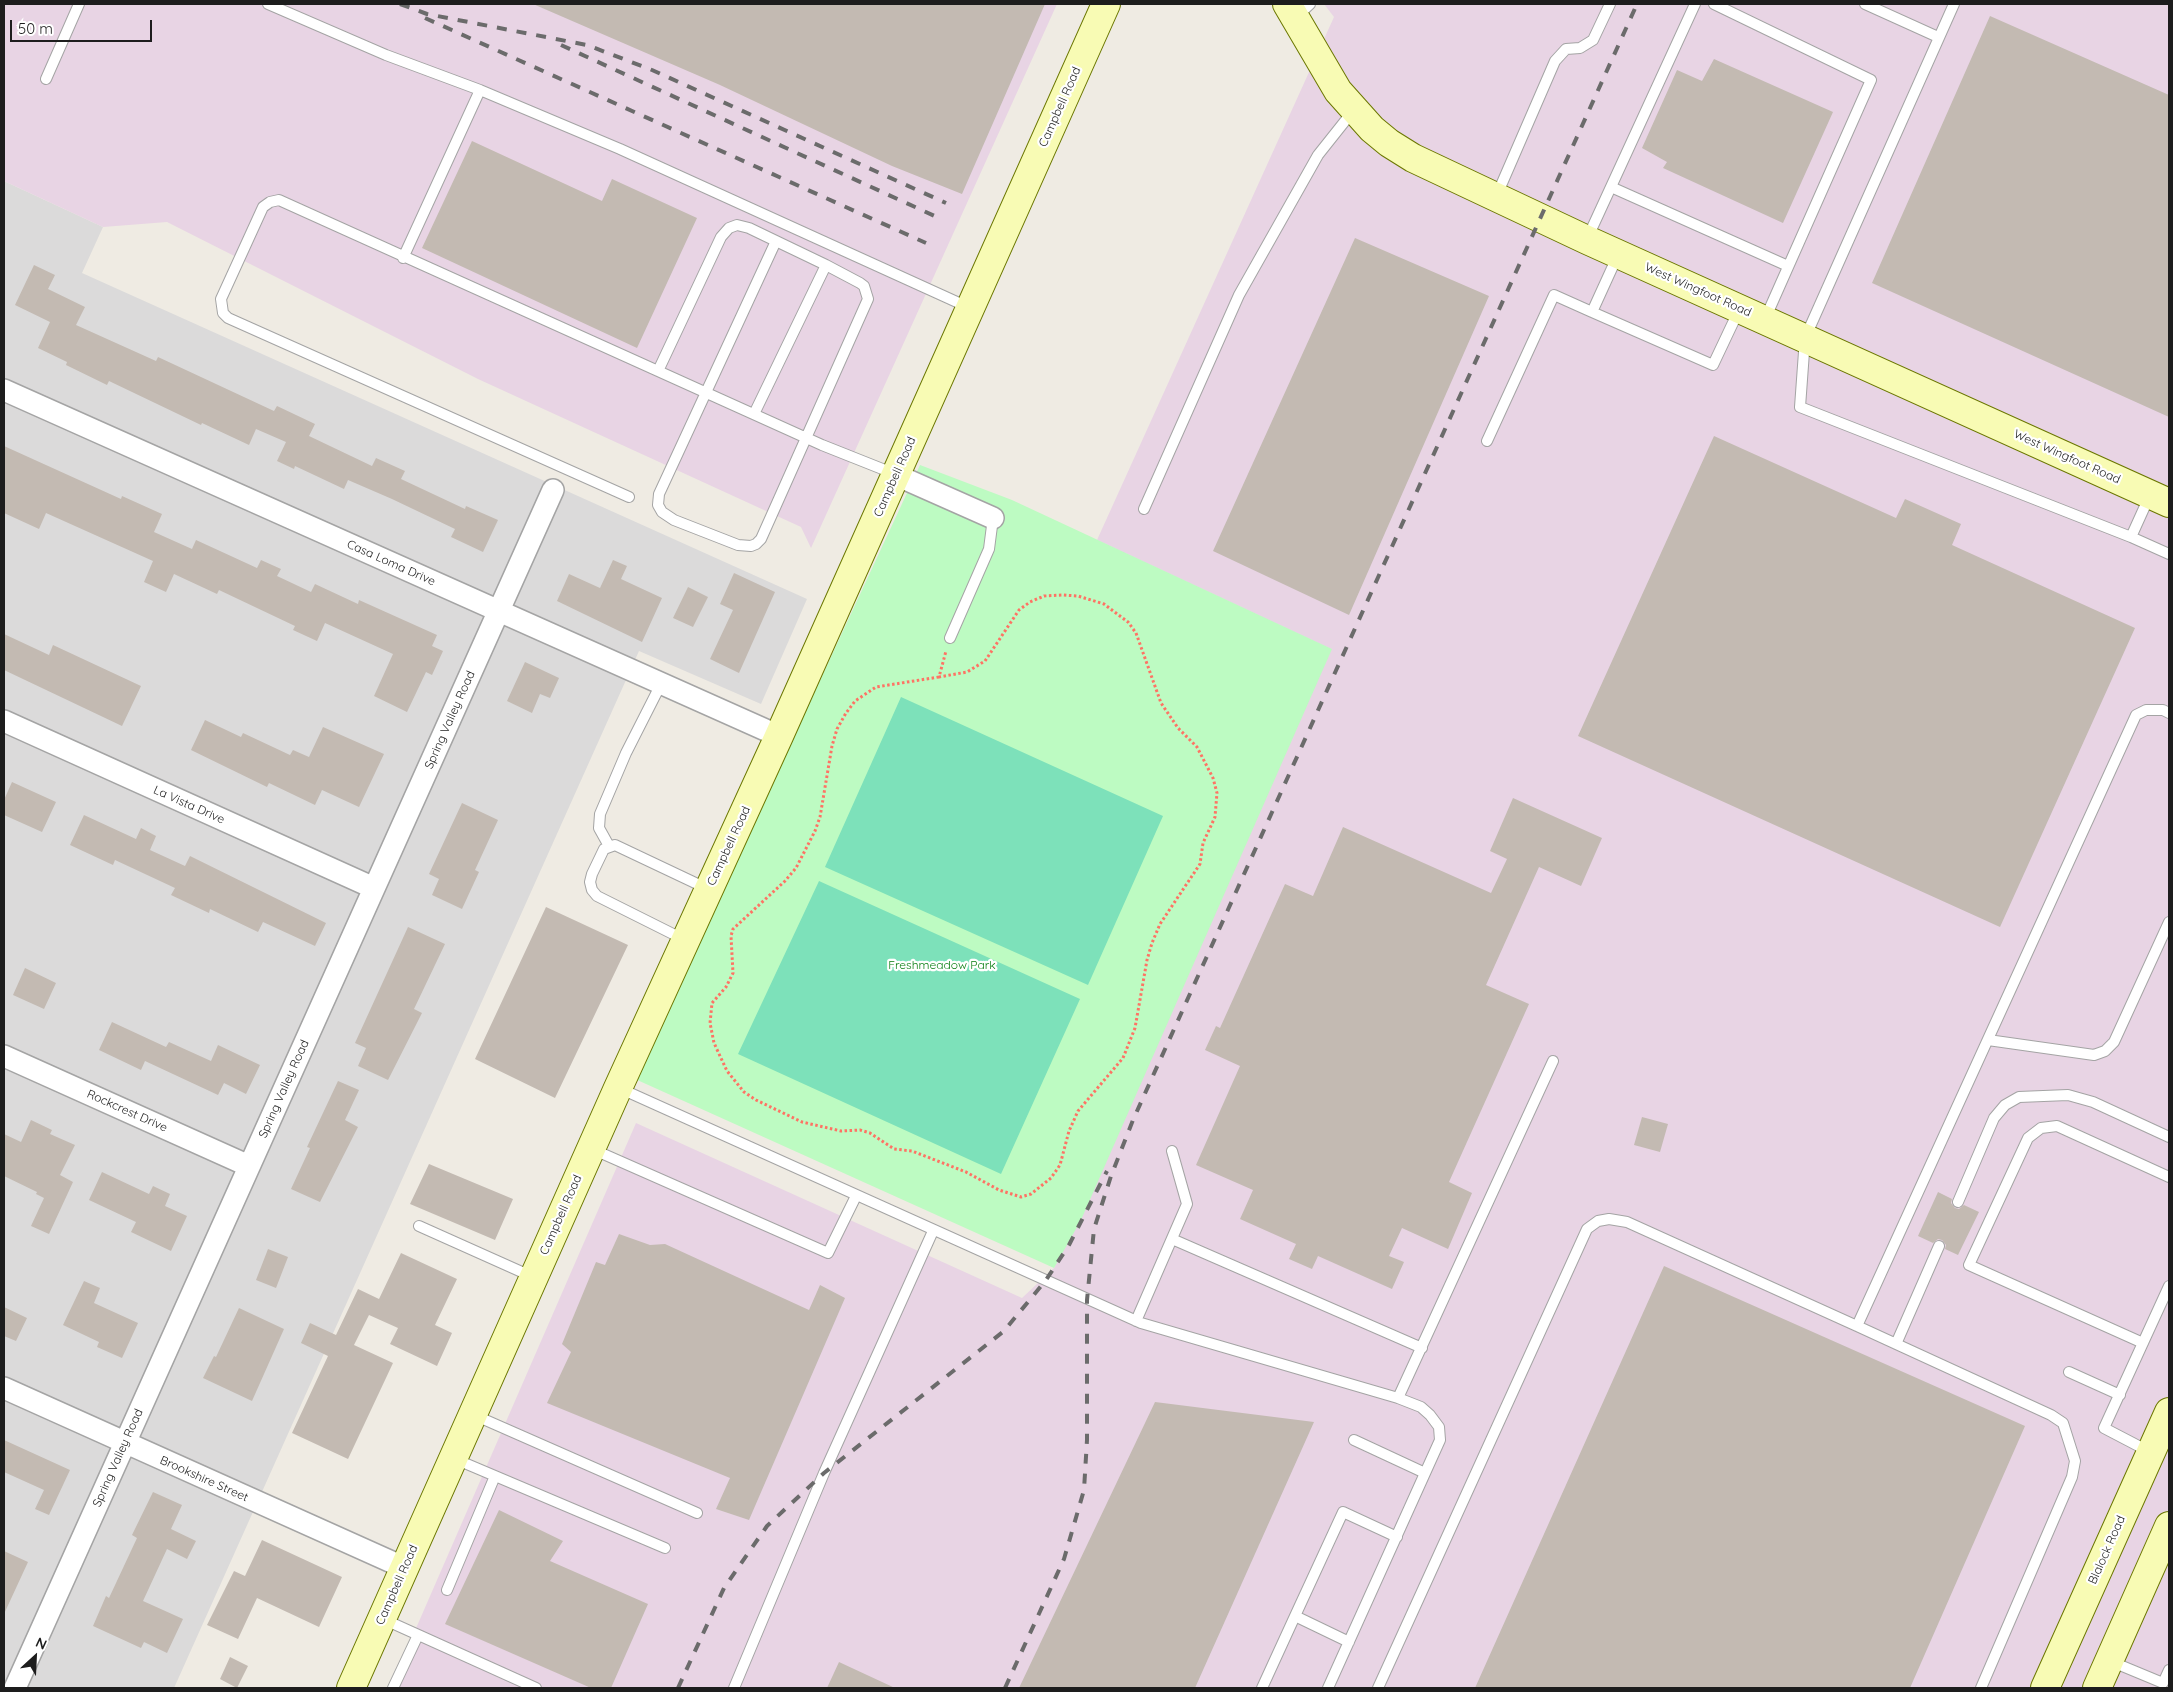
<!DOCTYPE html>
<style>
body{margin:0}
#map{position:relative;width:2173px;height:1692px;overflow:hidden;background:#efebe3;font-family:Quicksand,sans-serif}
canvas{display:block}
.frame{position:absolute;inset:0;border:5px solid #1d1d1d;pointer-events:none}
.north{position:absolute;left:10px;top:1632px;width:50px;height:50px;-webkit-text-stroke:4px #fff;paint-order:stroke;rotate:25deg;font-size:14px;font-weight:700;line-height:20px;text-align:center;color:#1d1d1d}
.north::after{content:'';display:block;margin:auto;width:18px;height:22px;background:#1d1d1d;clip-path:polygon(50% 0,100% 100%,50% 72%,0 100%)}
.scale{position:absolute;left:10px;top:20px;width:142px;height:22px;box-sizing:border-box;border:2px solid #1d1d1d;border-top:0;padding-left:6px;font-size:15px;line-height:18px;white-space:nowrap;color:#1d1d1d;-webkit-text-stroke:4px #fff;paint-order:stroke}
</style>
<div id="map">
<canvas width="2173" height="1692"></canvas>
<div class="frame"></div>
<div class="north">N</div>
<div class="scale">50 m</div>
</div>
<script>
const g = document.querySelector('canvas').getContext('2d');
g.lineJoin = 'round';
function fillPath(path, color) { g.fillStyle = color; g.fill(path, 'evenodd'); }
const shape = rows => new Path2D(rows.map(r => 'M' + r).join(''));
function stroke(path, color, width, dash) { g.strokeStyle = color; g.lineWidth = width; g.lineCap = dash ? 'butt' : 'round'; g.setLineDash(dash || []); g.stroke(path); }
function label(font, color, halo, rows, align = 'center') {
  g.font = font + ' Quicksand,sans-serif'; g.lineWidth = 4.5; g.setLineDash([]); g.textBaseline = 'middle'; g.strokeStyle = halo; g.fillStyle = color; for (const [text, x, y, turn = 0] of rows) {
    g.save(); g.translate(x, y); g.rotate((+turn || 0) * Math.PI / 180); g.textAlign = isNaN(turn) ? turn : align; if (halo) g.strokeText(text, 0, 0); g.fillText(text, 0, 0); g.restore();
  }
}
fillPath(shape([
 [4,181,103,227,82,273,807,599,761,704,639,651,174,1688,4,1688]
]), '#dbdada');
fillPath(shape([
 [4,4,1057,4,811,548,801,527,478,379,167,222,103,227,4,181],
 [1324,4,2169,4,2169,1688,390,1688,636,1123,1022,1298,1054,1268,1331,649,1097,540,1334,17]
]), '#e8d4e4');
fillPath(shape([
 [920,465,1012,500,1332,649,1081,1220,1054,1268,635,1079]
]), '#bdfbc2');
fillPath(shape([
 [901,697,1163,816,1088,985,825,867],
 [819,881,1080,999,1001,1174,738,1054]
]), '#7de1ba');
fillPath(shape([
 [533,4,1045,4,962,194,892,166,720,85],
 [1990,16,2169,95,2169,417,1872,283],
 [1714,59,1833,112,1783,223,1663,168,1667,162,1642,148,1677,70,1702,81],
 [472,141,602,201,612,179,697,218,637,348,422,248],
 [1355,238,1489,296,1349,615,1213,551],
 [34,265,55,275,48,289,85,307,76,325,156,361,158,357,274,411,277,406,315,424,309,436,372,466,376,458,405,471,401,479,465,509,466,506,498,520,483,552,451,537,455,529,392,499,348,480,344,489,295,466,294,469,277,461,286,442,256,429,249,445,202,423,201,425,109,381,107,385,66,365,67,362,38,348,50,322,15,305],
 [1714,436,1896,518,1905,499,1961,524,1952,545,2135,628,2000,927,1578,736],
 [4,446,121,499,122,496,162,514,154,532,192,549,196,540,257,568,261,560,281,569,277,576,311,592,315,584,358,604,359,600,437,635,432,646,443,651,432,675,426,672,407,712,374,696,393,654,325,623,317,641,293,630,295,626,219,590,217,594,174,574,166,592,144,582,153,561,46,513,39,529,4,513],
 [613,560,627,566,621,579,662,598,642,642,557,601,569,574,600,588],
 [734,573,775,592,739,673,710,659,733,610,720,604],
 [688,587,708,597,693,627,673,618],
 [4,634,49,655,53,645,141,686,122,726,4,670],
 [525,662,559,678,550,698,540,694,532,713,507,701],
 [205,720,241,737,243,733,290,755,293,750,309,757,323,727,384,754,359,807,322,790,315,805,269,783,267,787,191,750],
 [12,782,56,802,42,832,4,815,4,800],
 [1513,798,1602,838,1581,886,1539,867,1486,985,1529,1004,1449,1182,1472,1193,1448,1249,1402,1228,1389,1256,1404,1262,1392,1289,1318,1256,1312,1269,1289,1259,1296,1244,1240,1219,1253,1190,1196,1165,1240,1066,1205,1050,1216,1026,1220,1028,1285,884,1313,896,1343,827,1491,893,1507,859,1490,851],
 [462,803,498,820,475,870,479,872,462,909,432,895,439,879,429,874],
 [84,815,136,839,141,828,156,836,150,850,185,866,190,856,326,923,315,946,263,922,258,932,210,909,209,913,171,895,175,888,115,860,113,865,70,845],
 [546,907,628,945,555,1098,475,1059],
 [408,927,445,944,414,1009,422,1013,388,1080,358,1066,366,1048,355,1043],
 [25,968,56,983,44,1009,13,995],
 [112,1022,166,1047,169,1042,211,1061,218,1045,260,1065,246,1094,224,1083,218,1095,145,1061,141,1070,99,1050],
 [338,1081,359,1090,345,1120,358,1127,320,1202,291,1189,310,1148,307,1147],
 [1642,1117,1668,1124,1660,1152,1634,1145],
 [31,1120,52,1130,50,1134,75,1145,60,1175,73,1182,49,1234,31,1226,44,1198,36,1194,37,1192,4,1176,4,1134,21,1142],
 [429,1164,513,1199,495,1240,410,1204],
 [102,1172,149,1194,153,1186,170,1194,165,1206,187,1216,171,1251,131,1232,136,1222,89,1200],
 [1938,1192,1952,1199,1951,1203,1955,1208,1959,1209,1964,1205,1979,1212,1958,1255,1945,1249,1946,1245,1942,1240,1938,1239,1933,1243,1918,1236],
 [619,1234,650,1245,665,1244,809,1310,820,1285,845,1298,749,1520,716,1509,730,1478,547,1403,571,1352,562,1344,596,1262,605,1265],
 [268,1249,288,1257,276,1288,256,1280],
 [401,1253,457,1279,435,1325,452,1333,437,1366,390,1344,398,1328,369,1315,354,1345,393,1363,348,1459,292,1433,328,1356,301,1343,310,1323,336,1335,358,1289,379,1299],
 [1664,1266,2025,1426,1910,1688,1475,1688],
 [84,1281,100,1288,94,1303,138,1323,122,1358,97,1347,99,1342,63,1325],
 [4,1307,27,1318,16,1341,4,1336],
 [239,1308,284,1329,252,1401,203,1378,214,1356,216,1357],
 [1155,1402,1314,1422,1195,1688,1019,1688],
 [4,1440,70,1470,49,1515,35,1509,44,1490,4,1472],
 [153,1492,182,1505,171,1529,196,1541,187,1559,167,1549,143,1601,183,1619,167,1653,144,1642,141,1648,93,1626,106,1596,109,1598,137,1538,132,1535],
 [499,1510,563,1541,550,1561,648,1604,611,1688,591,1688,445,1624],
 [262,1540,342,1577,319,1627,257,1598,238,1639,207,1625,234,1571,245,1576],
 [4,1551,28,1562,4,1614],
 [230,1657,248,1666,237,1688,220,1679],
 [839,1662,895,1688,827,1688]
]), '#c3bab2');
const lane = shape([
 [268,4,386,55,480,90],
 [1714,4,1871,80,1765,319],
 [1865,4,1938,37],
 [1954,4,1805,338,1800,407,2131,537],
 [1296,17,1310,4],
 [46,79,79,4],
 [1611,187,1788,266],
 [1496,197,1555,61,1566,49,1580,48,1593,40,1610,4],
 [1587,239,1695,4],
 [1618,255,1592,312,1713,365,1739,310],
 [403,258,480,90,620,149,970,308],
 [658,371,721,237,729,228,737,225,749,228,776,241,826,265,860,283,864,286,868,299,761,539,756,544,751,546,738,545,674,520,662,512,658,505,659,494,776,241],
 [754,414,826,265],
 [1487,441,1554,295,1592,312],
 [2150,495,2131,537,2169,554],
 [629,497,228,318,223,313,221,299,263,207,270,202,279,200,822,445,895,474],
 [1144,509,1239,295,1318,155,1353,111],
 [950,638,989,549,993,518],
 [609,846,599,828,600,814,626,753,661,684],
 [685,940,597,896,592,890,590,882,592,874,604,849,615,845,708,889],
 [1988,1040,2094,1055,2105,1051,2114,1042,2169,922],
 [619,1088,1141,1323,1398,1398,1421,1407,1430,1415,1439,1427,1440,1440,1328,1688],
 [592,1149,828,1253,856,1196],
 [1958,1202,1994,1118,2005,1105,2019,1097,2068,1095,2093,1102,2169,1137],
 [419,1226,533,1277],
 [1172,1239,1422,1348],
 [1136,1321,1187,1204,1172,1151],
 [1857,1326,2136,715,2146,710,2163,710,2169,713],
 [2143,1343,1969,1265,2028,1138,2041,1128,2057,1126,2169,1177],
 [1896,1344,1939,1246],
 [2069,1372,2120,1395],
 [1398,1398,1553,1061],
 [474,1415,697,1513],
 [1354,1440,1425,1473],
 [2150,1452,2104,1428,2169,1286],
 [455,1459,665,1548],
 [447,1590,495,1476],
 [1295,1616,1343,1512,1397,1537],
 [383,1619,536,1688],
 [2110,1661,2163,1683,2169,1670],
 [393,1688,418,1635],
 [734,1688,824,1473,933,1231],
 [1262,1688,1295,1616,1349,1642],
 [1378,1688,1587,1229,1598,1221,1609,1219,1627,1222,1857,1326,2051,1415,2063,1423,2075,1461,2072,1477,1981,1688]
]);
const street = shape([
 [4,390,779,736],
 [896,475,993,518],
 [4,721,374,888],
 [4,1056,249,1166],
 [4,1388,405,1568],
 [15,1688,553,490]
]);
const secondary = shape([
 [1287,4,1338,91,1372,129,1389,143,1413,158,1587,240,2169,503],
 [351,1688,618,1088,779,736,1106,4],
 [2045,1688,2169,1412],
 [2097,1688,2169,1526]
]);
stroke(lane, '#a4a4a4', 12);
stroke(street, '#a4a4a4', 24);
stroke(secondary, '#6b7701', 30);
stroke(shape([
 [939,677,876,687,855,701,846,713,837,729,832,746,820,817,815,831,796,868,785,881,733,929,731,936,733,973,726,987,712,1003,710,1023,714,1043,727,1071,744,1092,756,1100,802,1122,841,1131,860,1130,870,1133,894,1149,912,1151,966,1172,999,1190,1021,1197,1031,1194,1051,1178,1060,1165,1069,1131,1078,1111,1123,1058,1135,1028,1147,960,1152,943,1160,924,1200,864,1203,843,1215,817,1217,793,1213,778,1197,747,1178,728,1161,703,1136,633,1128,622,1104,604,1078,596,1063,595,1044,596,1030,602,1019,610,985,661,967,672,939,677,946,651]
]), '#fe7364', 3, [2.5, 2.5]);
stroke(lane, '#fff', 10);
stroke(street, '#fff', 21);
stroke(secondary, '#f8fbb4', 28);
stroke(shape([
 [400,4,427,14,587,45,652,70,946,203],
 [425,18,926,243],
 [561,45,939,218],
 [678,1688,724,1588,767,1526,824,1473,1004,1331,1046,1280,1069,1245,1107,1171],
 [1005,1688,1064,1559,1084,1490,1087,1440,1087,1300,1094,1229,1111,1176,1133,1120,1637,4]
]), '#6b6b6b', 4, [10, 10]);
label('12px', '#1d1d1d', '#fff', [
 ["Campbell Road",1060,107,-66],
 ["West Wingfoot Road",1698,290,24],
 ["West Wingfoot Road",2067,457,24],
 ["Campbell Road",895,477,-66],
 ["Casa Loma Drive",391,563,24],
 ["Spring Valley Road",450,720,-66],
 ["La Vista Drive",189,805,24],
 ["Campbell Road",729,846,-65],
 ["Spring Valley Road",284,1089,-66],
 ["Rockcrest Drive",127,1111,24],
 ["Campbell Road",561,1215,-66],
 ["Spring Valley Road",118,1458,-66],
 ["Brookshire Street",204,1479,24],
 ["Blalock Road",2107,1550,-66],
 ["Campbell Road",397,1585,-66]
]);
label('12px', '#087e11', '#fff', [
 ["Freshmeadow Park",942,965]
]);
</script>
